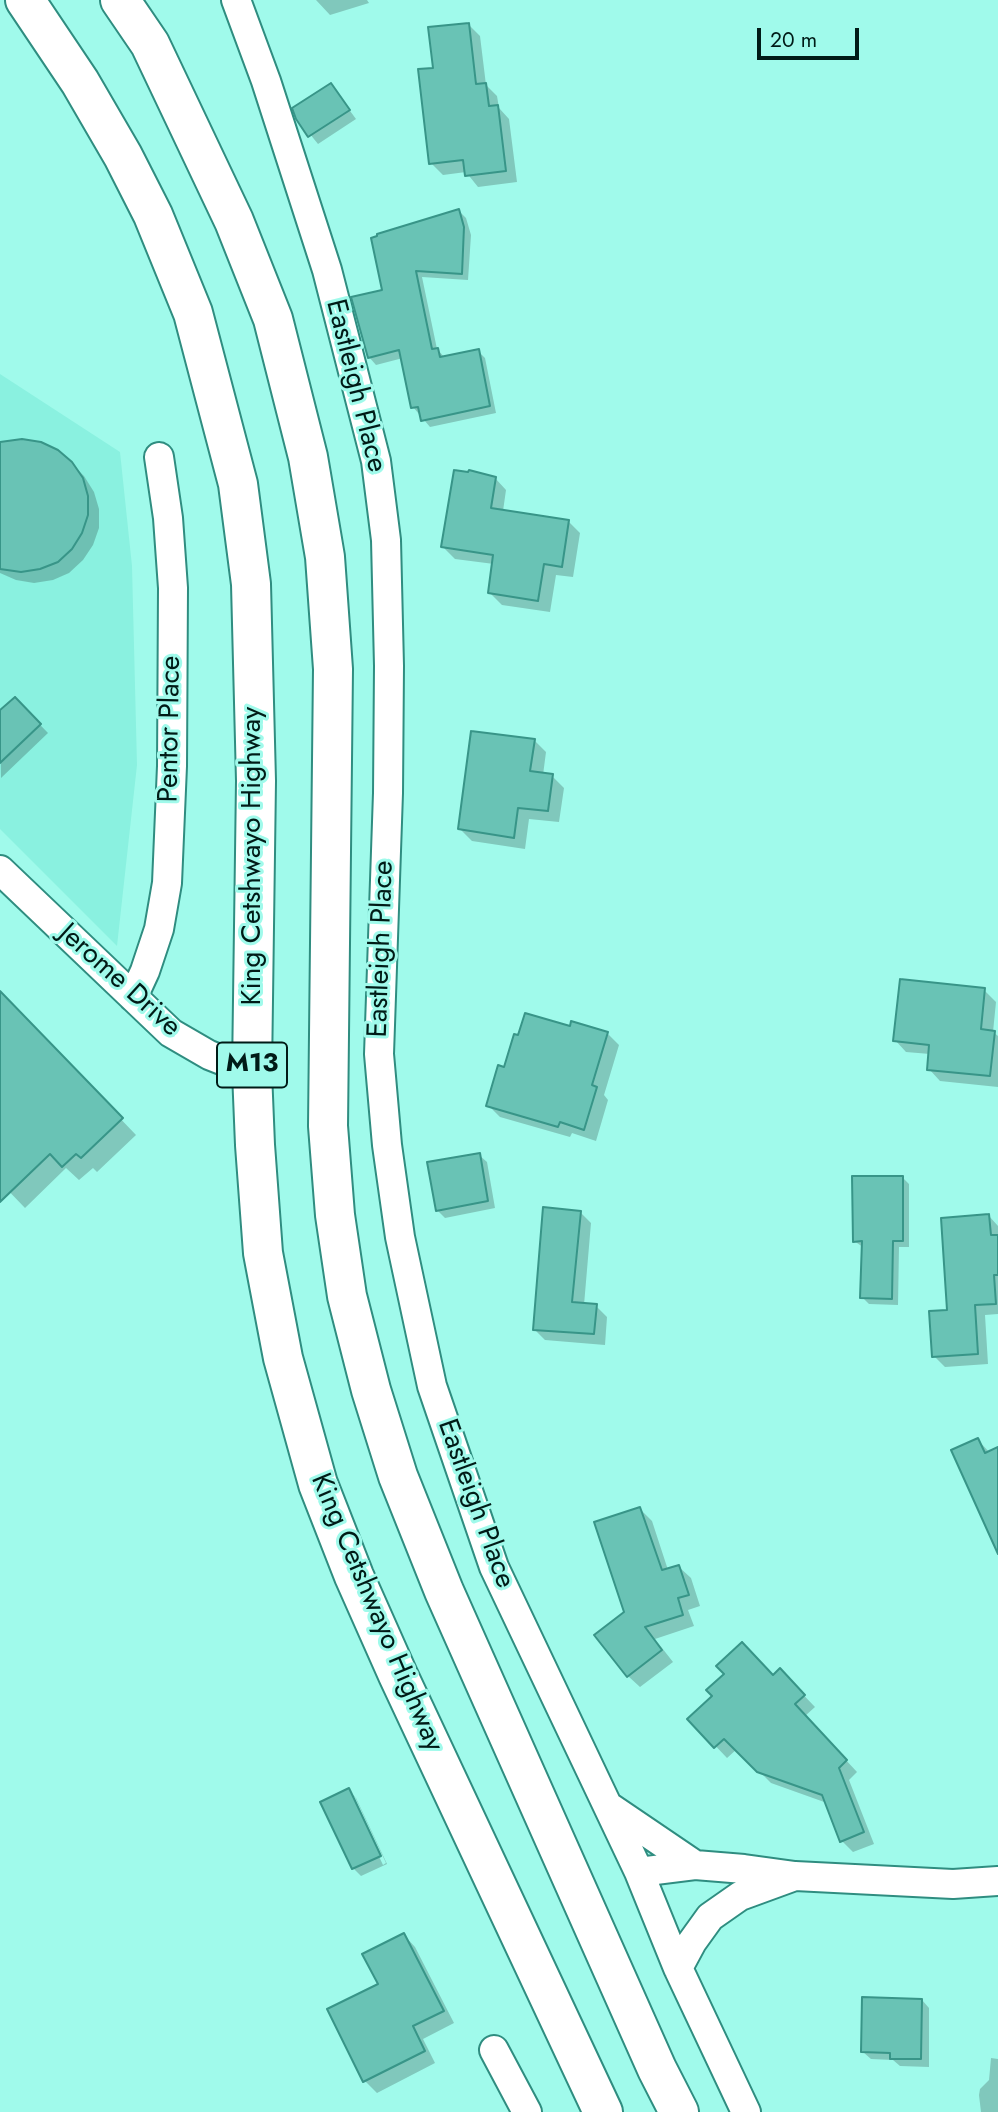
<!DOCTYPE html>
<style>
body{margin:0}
#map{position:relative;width:998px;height:2112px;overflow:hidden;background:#a0faeb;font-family:Jost,sans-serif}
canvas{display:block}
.scale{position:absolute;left:757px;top:28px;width:102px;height:32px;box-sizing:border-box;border:4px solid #001b17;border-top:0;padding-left:9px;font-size:21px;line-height:24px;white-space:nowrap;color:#001b17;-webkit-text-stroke:5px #a0faeb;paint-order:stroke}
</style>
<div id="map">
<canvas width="998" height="2112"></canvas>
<div class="scale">20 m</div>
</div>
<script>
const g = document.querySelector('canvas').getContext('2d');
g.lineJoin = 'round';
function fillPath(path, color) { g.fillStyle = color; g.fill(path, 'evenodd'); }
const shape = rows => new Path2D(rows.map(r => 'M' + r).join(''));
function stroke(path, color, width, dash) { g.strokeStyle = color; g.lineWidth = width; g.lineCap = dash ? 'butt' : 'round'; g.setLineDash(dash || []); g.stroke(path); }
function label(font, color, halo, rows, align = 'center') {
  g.font = font + ' Jost,sans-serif'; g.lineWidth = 6; g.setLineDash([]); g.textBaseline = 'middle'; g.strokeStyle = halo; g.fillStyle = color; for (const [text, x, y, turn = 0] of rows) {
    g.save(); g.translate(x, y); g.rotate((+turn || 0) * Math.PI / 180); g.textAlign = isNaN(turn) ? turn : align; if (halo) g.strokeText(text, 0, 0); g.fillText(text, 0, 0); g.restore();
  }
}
fillPath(shape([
 [0,374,120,452,132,566,137,765,117,946,0,829]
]), '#8af1e0');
fillPath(shape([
 [316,0,367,0,369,3,330,15],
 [468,24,480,36,486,85,497,96,499,108,509,119,517,182,478,187,466,172,443,175,431,163],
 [331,85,356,119,318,144,297,118],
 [459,211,466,218,471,235,468,280,422,277,437,349,445,358,478,351,485,358,496,413,430,427,413,407,403,358,376,365,369,357,384,291],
 [0,445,71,463,84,476,94,492,99,509,99,528,93,545,83,560,69,573,53,580,34,583,16,580,0,573],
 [495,478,506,490,503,511,568,521,580,533,573,577,556,575,550,612,502,605,490,593,494,564,455,559,443,547],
 [15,699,48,733,1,778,0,713],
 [534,740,546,752,543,775,552,776,564,788,559,822,529,819,525,849,472,841,460,829],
 [984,990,996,1002,993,1032,998,1036,998,1087,940,1081,929,1069,930,1054,906,1052,895,1040],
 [0,1018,28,1022,136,1135,97,1172,93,1168,79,1180,66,1168,25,1208,0,1182],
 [571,1028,607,1033,619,1045,604,1095,608,1100,596,1141,572,1133,570,1137,500,1117,488,1105,505,1069],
 [479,1155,487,1162,495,1208,445,1218,437,1210],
 [902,1177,909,1184,909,1247,899,1247,898,1305,869,1304,862,1297,863,1247,854,1241],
 [580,1212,591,1223,584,1305,596,1306,607,1317,605,1345,545,1340,534,1329],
 [989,1216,998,1226,998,1314,985,1315,988,1364,945,1367,934,1356,949,1311],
 [978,1440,990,1453,998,1449,998,1550],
 [640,1509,652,1521,668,1570,679,1567,691,1578,700,1606,688,1610,694,1626,655,1639,673,1662,640,1687,628,1676,626,1613],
 [773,1677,791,1682,815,1707,805,1716,857,1772,849,1780,874,1844,853,1852,842,1841,827,1803,771,1783,737,1749,727,1758,690,1719],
 [348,1790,356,1798,387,1864,361,1876,353,1868],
 [351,1797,355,1797,386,1863,383,1865],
 [404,1935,415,1947,454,2023,423,2039,435,2063,377,2093,365,2081,380,1985],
 [922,2000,929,2008,929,2067,900,2066,893,2060,871,2059,863,2052],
 [991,2058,998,2059,998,2112,981,2112,979,2095,980,2089,989,2080]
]), '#0003');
const building = shape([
 [469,23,476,84,486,83,489,106,498,105,506,171,465,176,463,160,429,164,418,69,433,68,428,27,469,23],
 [331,83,350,110,308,137,296,119,292,108,331,83],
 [459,209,464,227,462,274,416,271,432,349,438,348,440,357,479,349,490,406,421,421,418,407,411,408,399,350,368,358,351,297,382,290,371,238,377,236,377,234,459,209],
 [22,439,41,442,58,450,72,462,83,478,88,496,88,515,82,533,72,549,58,562,40,569,21,572,0,569,0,442,22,439],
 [454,470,468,472,469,470,496,477,491,508,569,520,562,567,544,564,538,601,488,593,493,555,441,547,454,470],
 [15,697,41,724,0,763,0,710,15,697],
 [471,731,535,739,530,771,553,774,548,811,518,808,514,838,458,829,471,731],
 [900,979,985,988,981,1029,995,1031,990,1076,927,1070,929,1045,893,1041,900,979],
 [0,991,123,1118,81,1158,76,1154,62,1167,50,1154,0,1202,0,991],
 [525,1013,570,1026,571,1021,608,1032,592,1085,597,1087,584,1130,560,1122,558,1127,486,1106,498,1065,504,1067,514,1034,518,1035,525,1013],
 [480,1153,488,1201,436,1211,427,1162,480,1153],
 [852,1176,903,1176,903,1241,893,1241,892,1299,860,1298,862,1241,853,1242,852,1176],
 [543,1207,581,1211,572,1302,597,1304,594,1334,533,1330,543,1207],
 [989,1214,991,1235,998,1235,998,1275,994,1275,996,1304,975,1305,978,1354,932,1357,929,1311,947,1310,941,1218,989,1214],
 [978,1438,985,1453,998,1447,998,1554,951,1450,978,1438],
 [640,1507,662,1570,679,1565,689,1595,678,1598,683,1615,645,1627,662,1650,627,1677,594,1635,624,1612,594,1522,640,1507],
 [742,1642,773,1675,780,1668,805,1695,795,1704,847,1760,839,1768,864,1832,840,1842,822,1795,757,1772,724,1739,714,1748,687,1719,712,1696,706,1690,724,1674,716,1666,742,1642],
 [349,1788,381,1856,352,1869,320,1802,349,1788],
 [404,1933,444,2011,413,2026,425,2051,363,2082,327,2009,378,1984,362,1954,404,1933],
 [862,1997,922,1999,921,2059,890,2059,890,2053,861,2052,862,1997]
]);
fillPath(building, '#69c3b5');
stroke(building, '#389588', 2);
const minor = shape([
 [236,0,266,81,327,270,376,461,386,540,389,666,388,793,379,1054,387,1145,400,1237,432,1386,494,1567,639,1872,678,1968,746,2112],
 [0,870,171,1033,209,1055,252,1072],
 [133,997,145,971,159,929,167,883,172,766,173,588,168,518,159,457],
 [608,1806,695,1865],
 [639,1872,695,1865,744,1869,795,1876,953,1884,998,1881],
 [678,1968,692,1942,710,1917,740,1896,792,1877],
 [494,2050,527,2112]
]);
const motorway = shape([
 [25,0,80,82,123,156,153,215,193,313,238,484,251,584,256,781,252,1072,255,1145,263,1253,283,1358,318,1484,354,1576,398,1675,603,2112],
 [120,0,150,44,234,221,273,319,308,457,325,557,333,669,328,1126,335,1215,347,1296,371,1390,398,1476,444,1591,657,2069,679,2112]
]);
stroke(minor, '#2f8d80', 32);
stroke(motorway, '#2f8d80', 42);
stroke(minor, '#fff', 28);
stroke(motorway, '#fff', 38);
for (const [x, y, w] of [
 [252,1065,70]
]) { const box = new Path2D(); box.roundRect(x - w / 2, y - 22.5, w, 45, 5); g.fillStyle = '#a0faeb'; g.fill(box); stroke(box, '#001b17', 2); }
label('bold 26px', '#001b17', null, [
 ["M13",252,1065]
]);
label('28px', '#001b17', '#a0faeb', [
 ["Eastleigh Place",355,386,76],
 ["Pentor Place",171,729,-89],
 ["King Cetshwayo Highway",253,856,-90],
 ["Eastleigh Place",382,949,-88],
 ["Jerome Drive",119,981,42],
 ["Eastleigh Place",475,1504,70],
 ["King Cetshwayo Highway",376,1613,67]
]);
</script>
